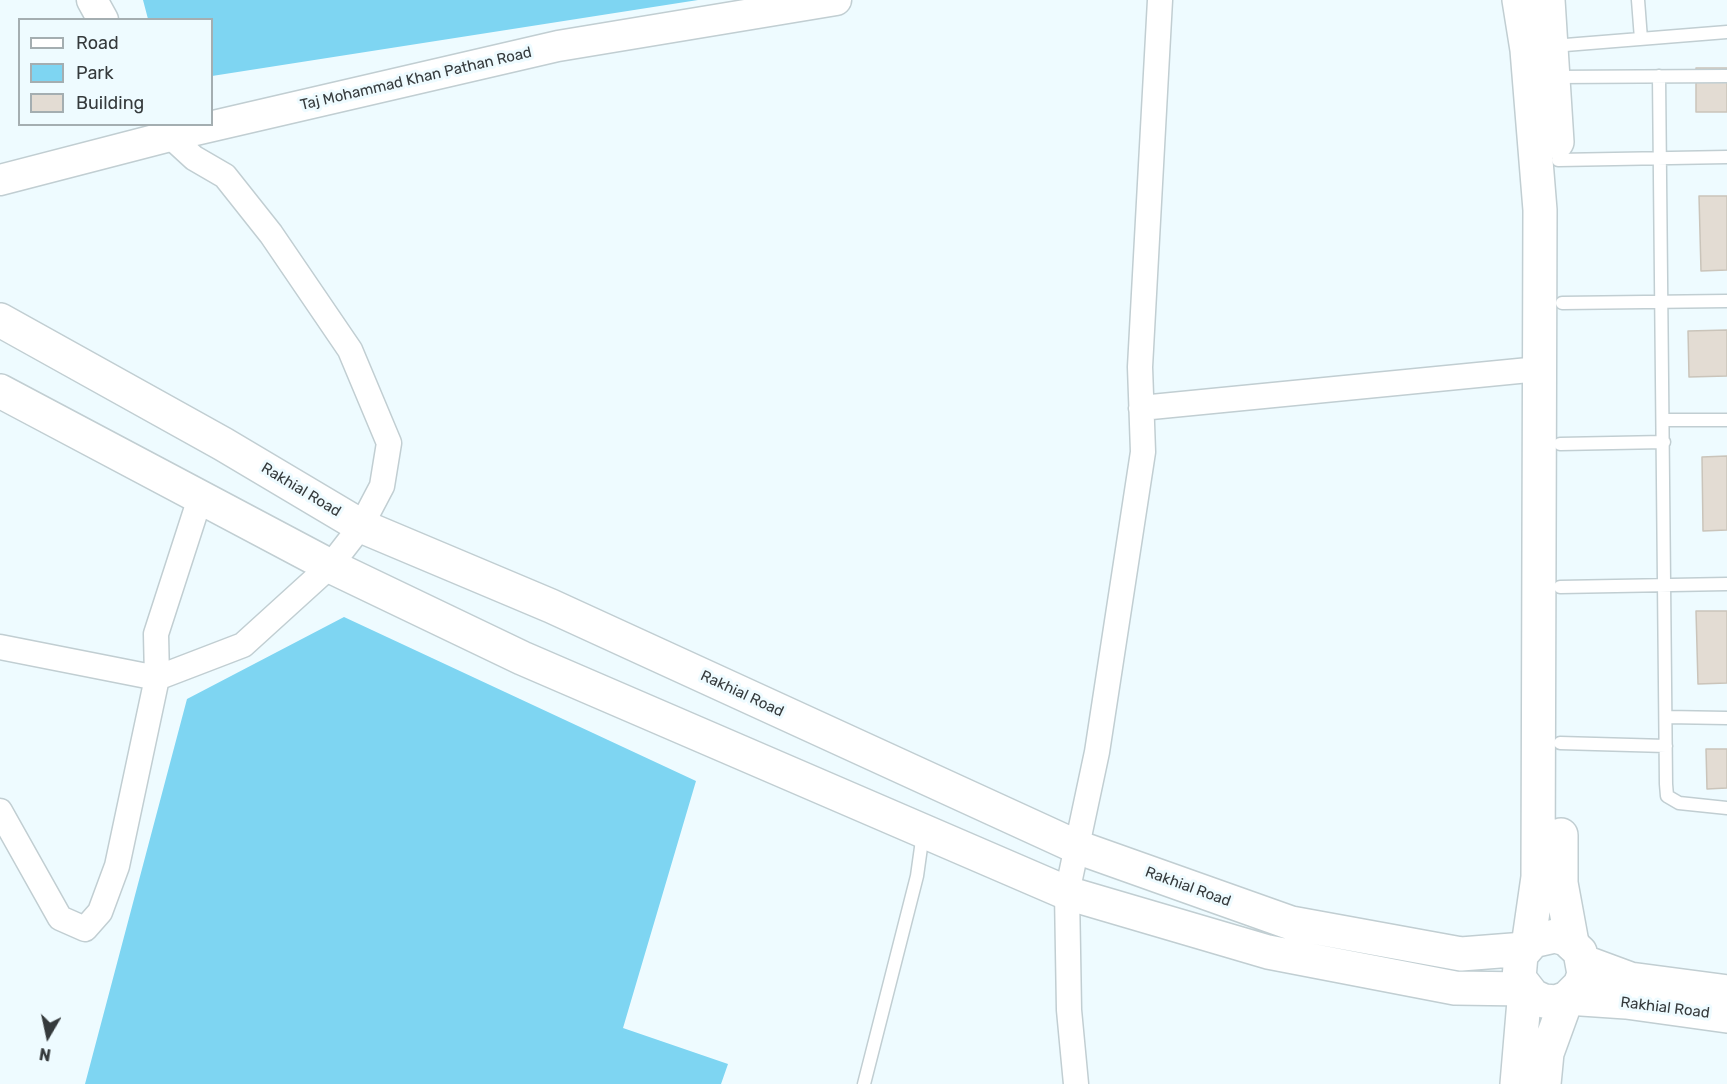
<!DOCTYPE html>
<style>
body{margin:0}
#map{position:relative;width:1727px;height:1084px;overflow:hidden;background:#eefbff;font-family:Rubik,sans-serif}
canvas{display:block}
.legend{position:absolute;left:18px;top:18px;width:195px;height:108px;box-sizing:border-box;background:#eefbff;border:2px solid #a4aeb1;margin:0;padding:8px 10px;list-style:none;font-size:18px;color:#353a3c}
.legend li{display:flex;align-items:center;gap:12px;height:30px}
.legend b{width:30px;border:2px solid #a4aeb1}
.north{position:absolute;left:18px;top:1006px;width:60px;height:60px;-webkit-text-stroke:4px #eefbff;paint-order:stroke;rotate:189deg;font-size:16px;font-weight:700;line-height:24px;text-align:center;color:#353a3c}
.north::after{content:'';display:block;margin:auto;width:21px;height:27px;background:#353a3c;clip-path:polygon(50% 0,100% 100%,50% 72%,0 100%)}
</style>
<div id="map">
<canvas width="1727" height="1084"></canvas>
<ul class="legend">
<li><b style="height:8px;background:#fff"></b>Road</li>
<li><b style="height:16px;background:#7ed5f2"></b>Park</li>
<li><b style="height:16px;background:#e3dcd3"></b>Building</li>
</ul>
<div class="north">N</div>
</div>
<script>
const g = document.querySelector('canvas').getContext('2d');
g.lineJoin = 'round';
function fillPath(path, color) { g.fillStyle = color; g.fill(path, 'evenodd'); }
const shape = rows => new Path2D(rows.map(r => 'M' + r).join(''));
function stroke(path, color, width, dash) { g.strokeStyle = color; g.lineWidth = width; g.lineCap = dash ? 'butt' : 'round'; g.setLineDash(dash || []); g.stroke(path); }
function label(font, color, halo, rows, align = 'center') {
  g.font = font + ' Rubik,sans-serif'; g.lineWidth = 6; g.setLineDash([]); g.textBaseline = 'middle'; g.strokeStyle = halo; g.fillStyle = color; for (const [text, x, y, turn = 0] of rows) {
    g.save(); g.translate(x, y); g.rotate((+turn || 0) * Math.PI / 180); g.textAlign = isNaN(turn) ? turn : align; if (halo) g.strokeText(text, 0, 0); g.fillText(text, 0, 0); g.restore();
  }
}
fillPath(shape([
 [143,0,698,0,212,76,212,20,148,19],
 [344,617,696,781,623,1028,728,1064,721,1084,85,1084,187,699]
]), '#7ed5f2');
const building = shape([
 [1696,68,1727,68,1727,112,1696,112,1696,68],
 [1699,196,1727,196,1727,270,1701,271,1699,196],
 [1727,330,1727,376,1689,377,1688,331,1727,330],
 [1727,456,1727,530,1703,531,1702,457,1727,456],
 [1696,611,1727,611,1727,683,1698,684,1696,611],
 [1706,749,1727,749,1727,788,1707,789,1706,749]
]);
fillPath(building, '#e3dcd3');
stroke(building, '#cac4ba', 1.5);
const service = shape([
 [1638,0,1641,39],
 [1553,46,1727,32],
 [1659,76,1666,784,1667,796,1679,803,1727,808],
 [1554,77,1727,76],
 [1558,160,1727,157],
 [1562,303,1727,301],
 [1663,420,1727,420],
 [1560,444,1664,442],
 [1560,587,1727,584],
 [1666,717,1727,718],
 [1560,743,1666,746],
 [864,1084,917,876,923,833]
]);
const minor = shape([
 [1141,408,1539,369],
 [0,647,157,678,243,645,330,566,361,526,382,486,389,443,350,350,271,234,225,176,194,158,170,136],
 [0,811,60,918,85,929,100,912,117,866,157,678,156,634,200,498],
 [1076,1084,1069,1010,1067,893,1097,752,1143,452,1140,367,1160,0]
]);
const tertiary = shape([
 [92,0,103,20],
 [0,180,170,136,558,46,836,0]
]);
const secondary = shape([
 [1519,0,1527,50,1540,210,1538,877,1528,946],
 [1548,0,1557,142],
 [1561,835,1561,883,1572,943],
 [1517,1084,1525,989],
 [1544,1084,1547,1053,1567,998]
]);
const primary = shape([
 [0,320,223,444,361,526,551,606,1077,847,1291,923,1461,954,1525,949],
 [0,391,330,566,522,658,1067,893,1268,952,1455,988,1525,989],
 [1584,962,1630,979,1727,992],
 [1567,998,1580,985,1584,974,1580,952,1566,939,1555,936,1533,941,1521,955,1519,978,1533,996,1544,1001,1556,1002,1567,998,1626,1002,1727,1016]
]);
stroke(service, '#c1ced2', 15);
stroke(minor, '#c1ced2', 27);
stroke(tertiary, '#c1ced2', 33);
stroke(secondary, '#c1ced2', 36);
stroke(primary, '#c1ced2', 36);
stroke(service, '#fff', 12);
stroke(minor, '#fff', 24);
stroke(tertiary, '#fff', 30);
stroke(secondary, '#fff', 33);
stroke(primary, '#fff', 33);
label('15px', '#353a3c', '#eefbff', [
 ["Taj Mohammad Khan Pathan Road",416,79,-13],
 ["Rakhial Road",301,490,31],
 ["Rakhial Road",742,694,25],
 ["Rakhial Road",1188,887,20],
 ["Rakhial Road",1665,1008,7]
]);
</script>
